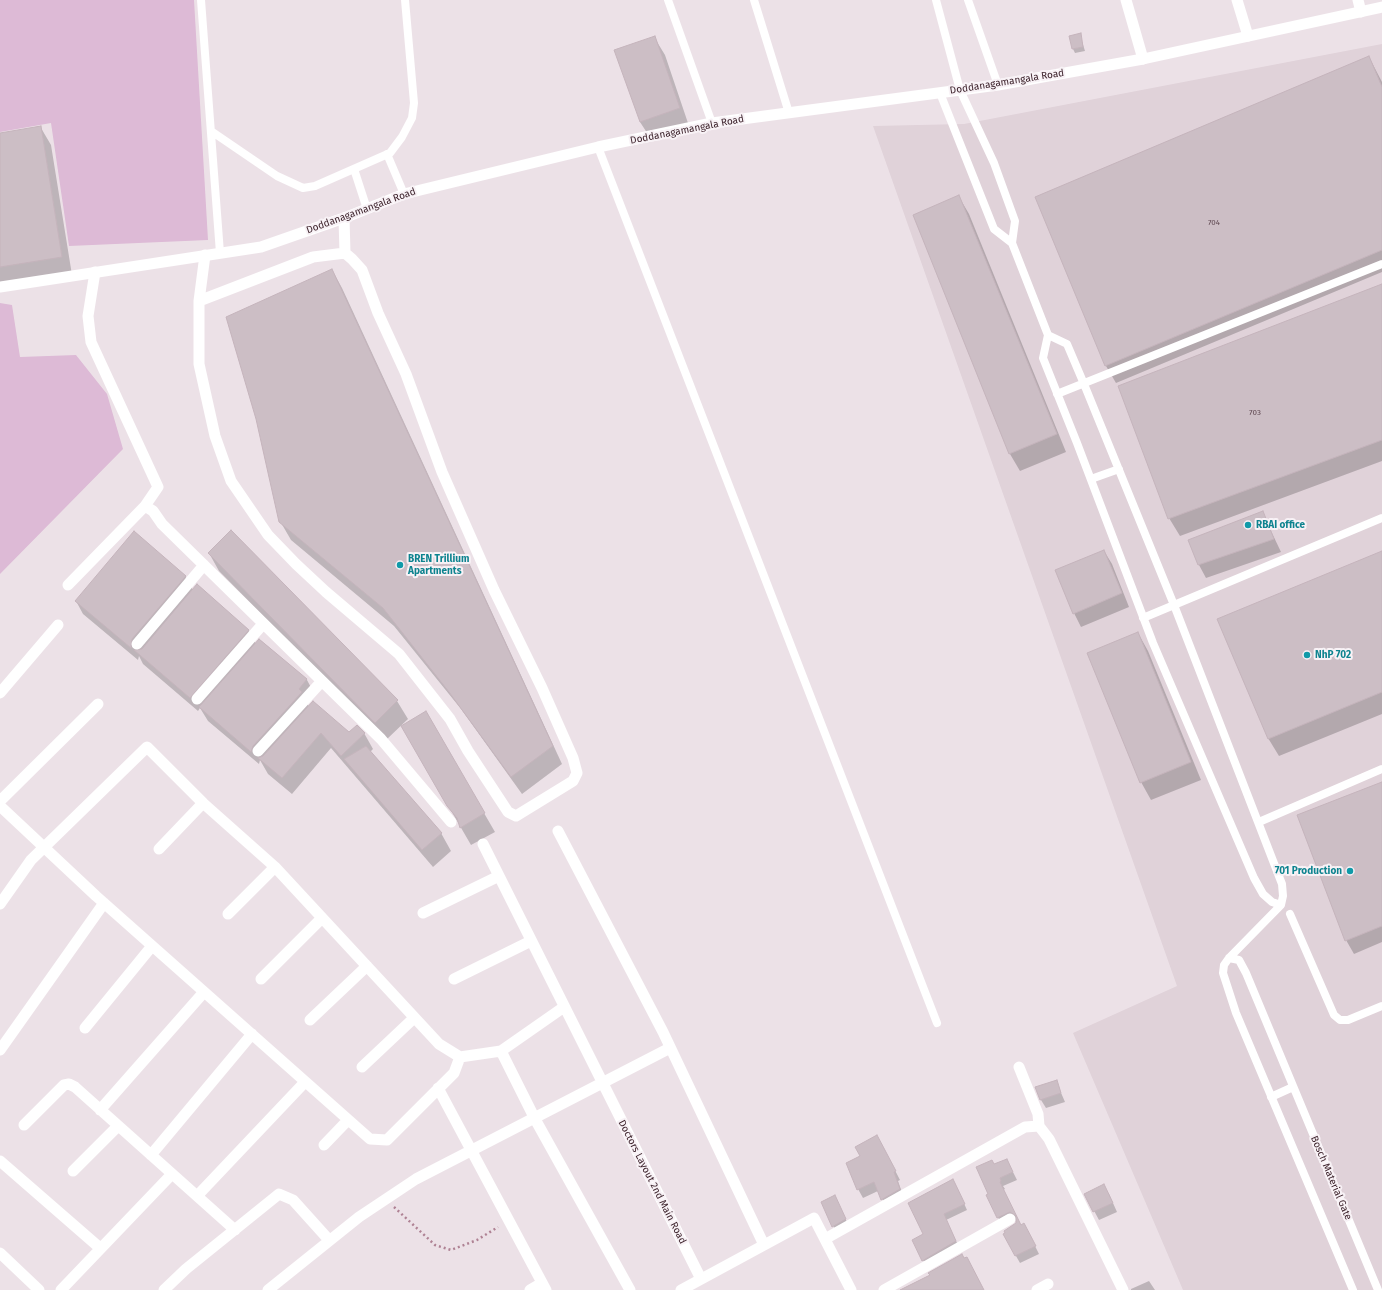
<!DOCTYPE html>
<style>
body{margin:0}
canvas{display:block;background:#ece1e7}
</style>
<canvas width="1382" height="1290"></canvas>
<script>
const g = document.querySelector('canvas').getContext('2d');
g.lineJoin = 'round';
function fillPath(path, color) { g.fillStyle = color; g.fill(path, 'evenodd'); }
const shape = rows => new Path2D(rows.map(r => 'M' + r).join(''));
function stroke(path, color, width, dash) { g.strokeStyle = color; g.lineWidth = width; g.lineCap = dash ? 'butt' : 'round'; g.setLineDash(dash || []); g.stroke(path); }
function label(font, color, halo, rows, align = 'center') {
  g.font = font + ' "Fira Sans",sans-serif'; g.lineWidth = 4; g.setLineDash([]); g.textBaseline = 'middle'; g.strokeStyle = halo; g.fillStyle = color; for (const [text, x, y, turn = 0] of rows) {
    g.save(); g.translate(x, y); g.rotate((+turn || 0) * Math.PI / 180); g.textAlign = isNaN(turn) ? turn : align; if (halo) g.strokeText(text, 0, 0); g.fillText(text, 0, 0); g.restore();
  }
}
fillPath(shape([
 [1382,44,1382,1290,1183,1290,1073,1033,1177,986,873,126,964,124]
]), '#e0d2d9');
fillPath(shape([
 [0,0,194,0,208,240,69,246,51,123,0,132],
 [0,303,12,305,20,357,76,355,107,394,123,449,0,574]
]), '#ddbad6');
fillPath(shape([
 [1080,35,1085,51,1075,53,1073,49],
 [654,37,665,55,689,126,651,139,640,122],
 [1369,57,1382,82,1382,272,1116,383,1106,366],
 [41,128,51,145,72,275,0,287,0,134],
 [959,197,969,214,1066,452,1020,471,1010,454,914,215],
 [332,270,342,288,562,764,522,794,461,709,394,626,291,540,280,521],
 [1382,285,1382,461,1180,536,1169,518],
 [1262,512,1281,552,1206,578,1199,565],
 [231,531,397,701,408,719,386,740,219,571,209,553],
 [1104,551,1112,564,1129,607,1081,627,1074,613],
 [1382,552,1382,714,1279,756,1268,738],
 [185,576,193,590,248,630,256,644,260,640,307,680,314,693,307,702,309,707,349,733,364,733,373,749,370,752,441,833,451,851,433,867,331,748,292,794,268,774,260,760,259,764,208,721,200,708,198,711,143,664,139,656,138,660,83,614,76,601],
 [1138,633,1148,651,1201,780,1151,800,1141,782],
 [426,713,495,832,471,845,402,726],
 [1382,783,1382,942,1354,954,1346,940],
 [1056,1081,1065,1102,1046,1108,1041,1100],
 [882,1145,900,1180,898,1181,904,1198,887,1208,878,1191,863,1198,858,1189],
 [1007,1160,1017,1180,1003,1186,1005,1189,1003,1190,1021,1226,1028,1232,1039,1254,1020,1263,1004,1235,1017,1223,1017,1221,1014,1219,1002,1225,987,1196,989,1195,994,1165],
 [956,1186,967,1210,946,1220,959,1247,926,1266,923,1260,924,1234],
 [1085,1194,1109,1194,1117,1212,1099,1220],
 [822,1203,838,1204,849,1226,837,1233],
 [1149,1281,1155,1290,1131,1290,1131,1289]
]), '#0003');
const building = shape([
 [1081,33,1083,47,1072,49,1069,36,1081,33],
 [655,36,680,108,640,122,614,50,655,36],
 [1369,56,1382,87,1382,250,1105,366,1035,197,1369,56],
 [41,126,62,257,0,267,0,133,41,126],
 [959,195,1057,434,1009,454,913,215,959,195],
 [332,269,553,746,511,777,449,692,383,608,279,522,256,419,226,317,332,269],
 [1382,284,1382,440,1168,519,1118,386,1382,284],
 [1263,511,1274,539,1198,565,1188,540,1263,511],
 [231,530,398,700,375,723,208,553,231,530],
 [134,531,186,576,132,639,131,648,75,601,134,531],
 [1104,550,1122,593,1073,614,1055,570,1104,550],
 [1382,551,1382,692,1268,739,1217,619,1382,551],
 [197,584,249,630,190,698,134,650,142,649,197,584],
 [1138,632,1191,762,1140,783,1087,653,1138,632],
 [259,639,307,679,299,689,302,692,253,746,251,752,199,707,259,639],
 [313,701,349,732,357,725,365,733,341,756,321,733,282,778,258,758,263,756,313,701],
 [426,711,485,813,460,828,457,818,447,806,401,726,426,711],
 [366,746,442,833,422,850,344,759,366,746],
 [1382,782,1382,926,1345,941,1297,815,1382,782],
 [1057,1080,1061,1093,1040,1100,1035,1087,1057,1080],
 [877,1135,896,1171,894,1172,900,1189,881,1200,874,1182,857,1190,846,1163,860,1156,855,1147,877,1135],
 [1007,1159,1013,1172,1000,1178,1001,1181,1000,1182,1021,1225,1024,1223,1036,1246,1015,1256,1003,1234,1005,1233,1004,1231,1016,1223,1016,1216,1010,1212,997,1218,986,1195,988,1194,976,1167,992,1160,994,1164,1007,1159],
 [953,1179,965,1204,944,1214,956,1241,922,1261,912,1240,923,1234,908,1203,953,1179],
 [1104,1184,1113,1203,1093,1212,1084,1194,1104,1184],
 [835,1195,846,1219,832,1227,821,1202,835,1195],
 [962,1254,964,1258,967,1257,984,1290,900,1290,930,1275,928,1273,962,1254]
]);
fillPath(building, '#ccbec5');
stroke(building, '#c5b4bc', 1);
stroke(shape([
 [394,1207,435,1245,451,1250,477,1240,498,1227]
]), '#af8294', 2.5, [2, 3]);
stroke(shape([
 [201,0,220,253],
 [668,0,712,123],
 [754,0,789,113],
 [936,0,960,90,994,163,1015,221,1012,243,1048,335,1043,358,1077,443,1153,643,1254,878,1263,894,1272,902,1281,905],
 [968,0,998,85],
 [940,93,994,229,1012,243],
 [211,131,277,176,303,188,315,186,390,153,402,137,412,118,414,103,405,0],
 [598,147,937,1023],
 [387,154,404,194],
 [354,169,367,209],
 [1048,335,1067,344,1084,384,1174,605,1282,884,1283,896,1281,905,1229,958,1224,965,1223,973,1236,1013,1353,1290],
 [1057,394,1382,264],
 [1091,479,1119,469],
 [1143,618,1382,518],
 [1259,822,1382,769],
 [1290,914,1334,1015,1340,1020,1348,1020,1382,1006],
 [1229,958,1239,960,1246,973,1378,1290],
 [1271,1097,1293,1087]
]), '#fff', 8);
stroke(shape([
 [1126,0,1143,59],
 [1237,0,1248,36],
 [1358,0,1361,12],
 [344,218,345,253],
 [199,301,313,257,345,253,352,259,362,270,378,313,406,374,442,472,494,590,542,688,573,758,577,773,573,781,516,816,508,812,468,751,450,719,399,654,326,592,296,564,268,535,231,481,215,436,199,364,199,301,205,255],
 [145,506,153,511,162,524,381,739,451,822],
 [68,585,145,506,158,487,91,342,88,316,95,272],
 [137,644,204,565],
 [0,693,58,625],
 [197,699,263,624],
 [258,751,322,681],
 [0,801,98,704],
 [203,803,275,867,439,1044,460,1057,501,1051,564,1007],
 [0,806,96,896,370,1139,387,1140,454,1073,460,1057],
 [558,831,663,1032,764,1245],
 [483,844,701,1279],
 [0,904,31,860,147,747,203,803,159,849],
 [423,913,499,876],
 [228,914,275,867],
 [261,979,322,918],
 [454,979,531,941],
 [310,1020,367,966],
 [85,1028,152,946],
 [0,1050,104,903],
 [501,1051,535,1119,630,1290],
 [362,1067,414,1018],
 [1019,1067,1038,1114,1039,1126],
 [438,1088,546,1290],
 [100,1110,204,992],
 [24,1125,64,1085,69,1084,75,1087,235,1230],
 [324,1145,348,1120],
 [151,1155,252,1034],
 [0,1161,100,1248],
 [73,1171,118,1126],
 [197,1196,305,1082],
 [825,1239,1025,1127,1039,1126,1049,1139,1123,1290],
 [0,1253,39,1290],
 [61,1290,172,1174],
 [164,1290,186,1269,279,1194,293,1200,329,1240],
 [268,1290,359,1217,416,1179,670,1048],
 [530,1290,542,1283],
 [681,1290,814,1218,851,1290],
 [884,1290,1010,1219],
 [1037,1290,1048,1284]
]), '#fff', 11);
stroke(shape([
 [0,287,261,247,344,218,404,194,598,147,712,123,998,85,1143,59,1382,7]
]), '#fff', 11);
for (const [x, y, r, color] of [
 [1248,525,4,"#0f9aa8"],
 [400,565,4,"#0f9aa8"],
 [1307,655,4,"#0f9aa8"],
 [1350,871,4,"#0f9aa8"]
]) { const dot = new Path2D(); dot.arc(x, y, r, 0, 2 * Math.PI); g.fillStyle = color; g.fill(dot); stroke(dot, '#f8f2f6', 1.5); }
label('8px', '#604952', null, [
 ["704",1214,223],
 ["703",1255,413]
]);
label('10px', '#3c222b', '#f8f2f6', [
 ["Doddanagamangala Road",1007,82,-9],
 ["Doddanagamangala Road",687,130,-11],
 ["Doddanagamangala Road",361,211,-20],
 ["Bosch Material Gate",1331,1178,67],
 ["Doctors Layout 2nd Main Road",652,1182,63]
]);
label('bold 10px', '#0d838f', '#f8f2f6', [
 ["RBAI office",1256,525],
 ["BREN Trillium",408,559],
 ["Apartments",408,571],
 ["NhP 702",1315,655],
 ["701 Production",1342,871,"right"]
], 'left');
</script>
